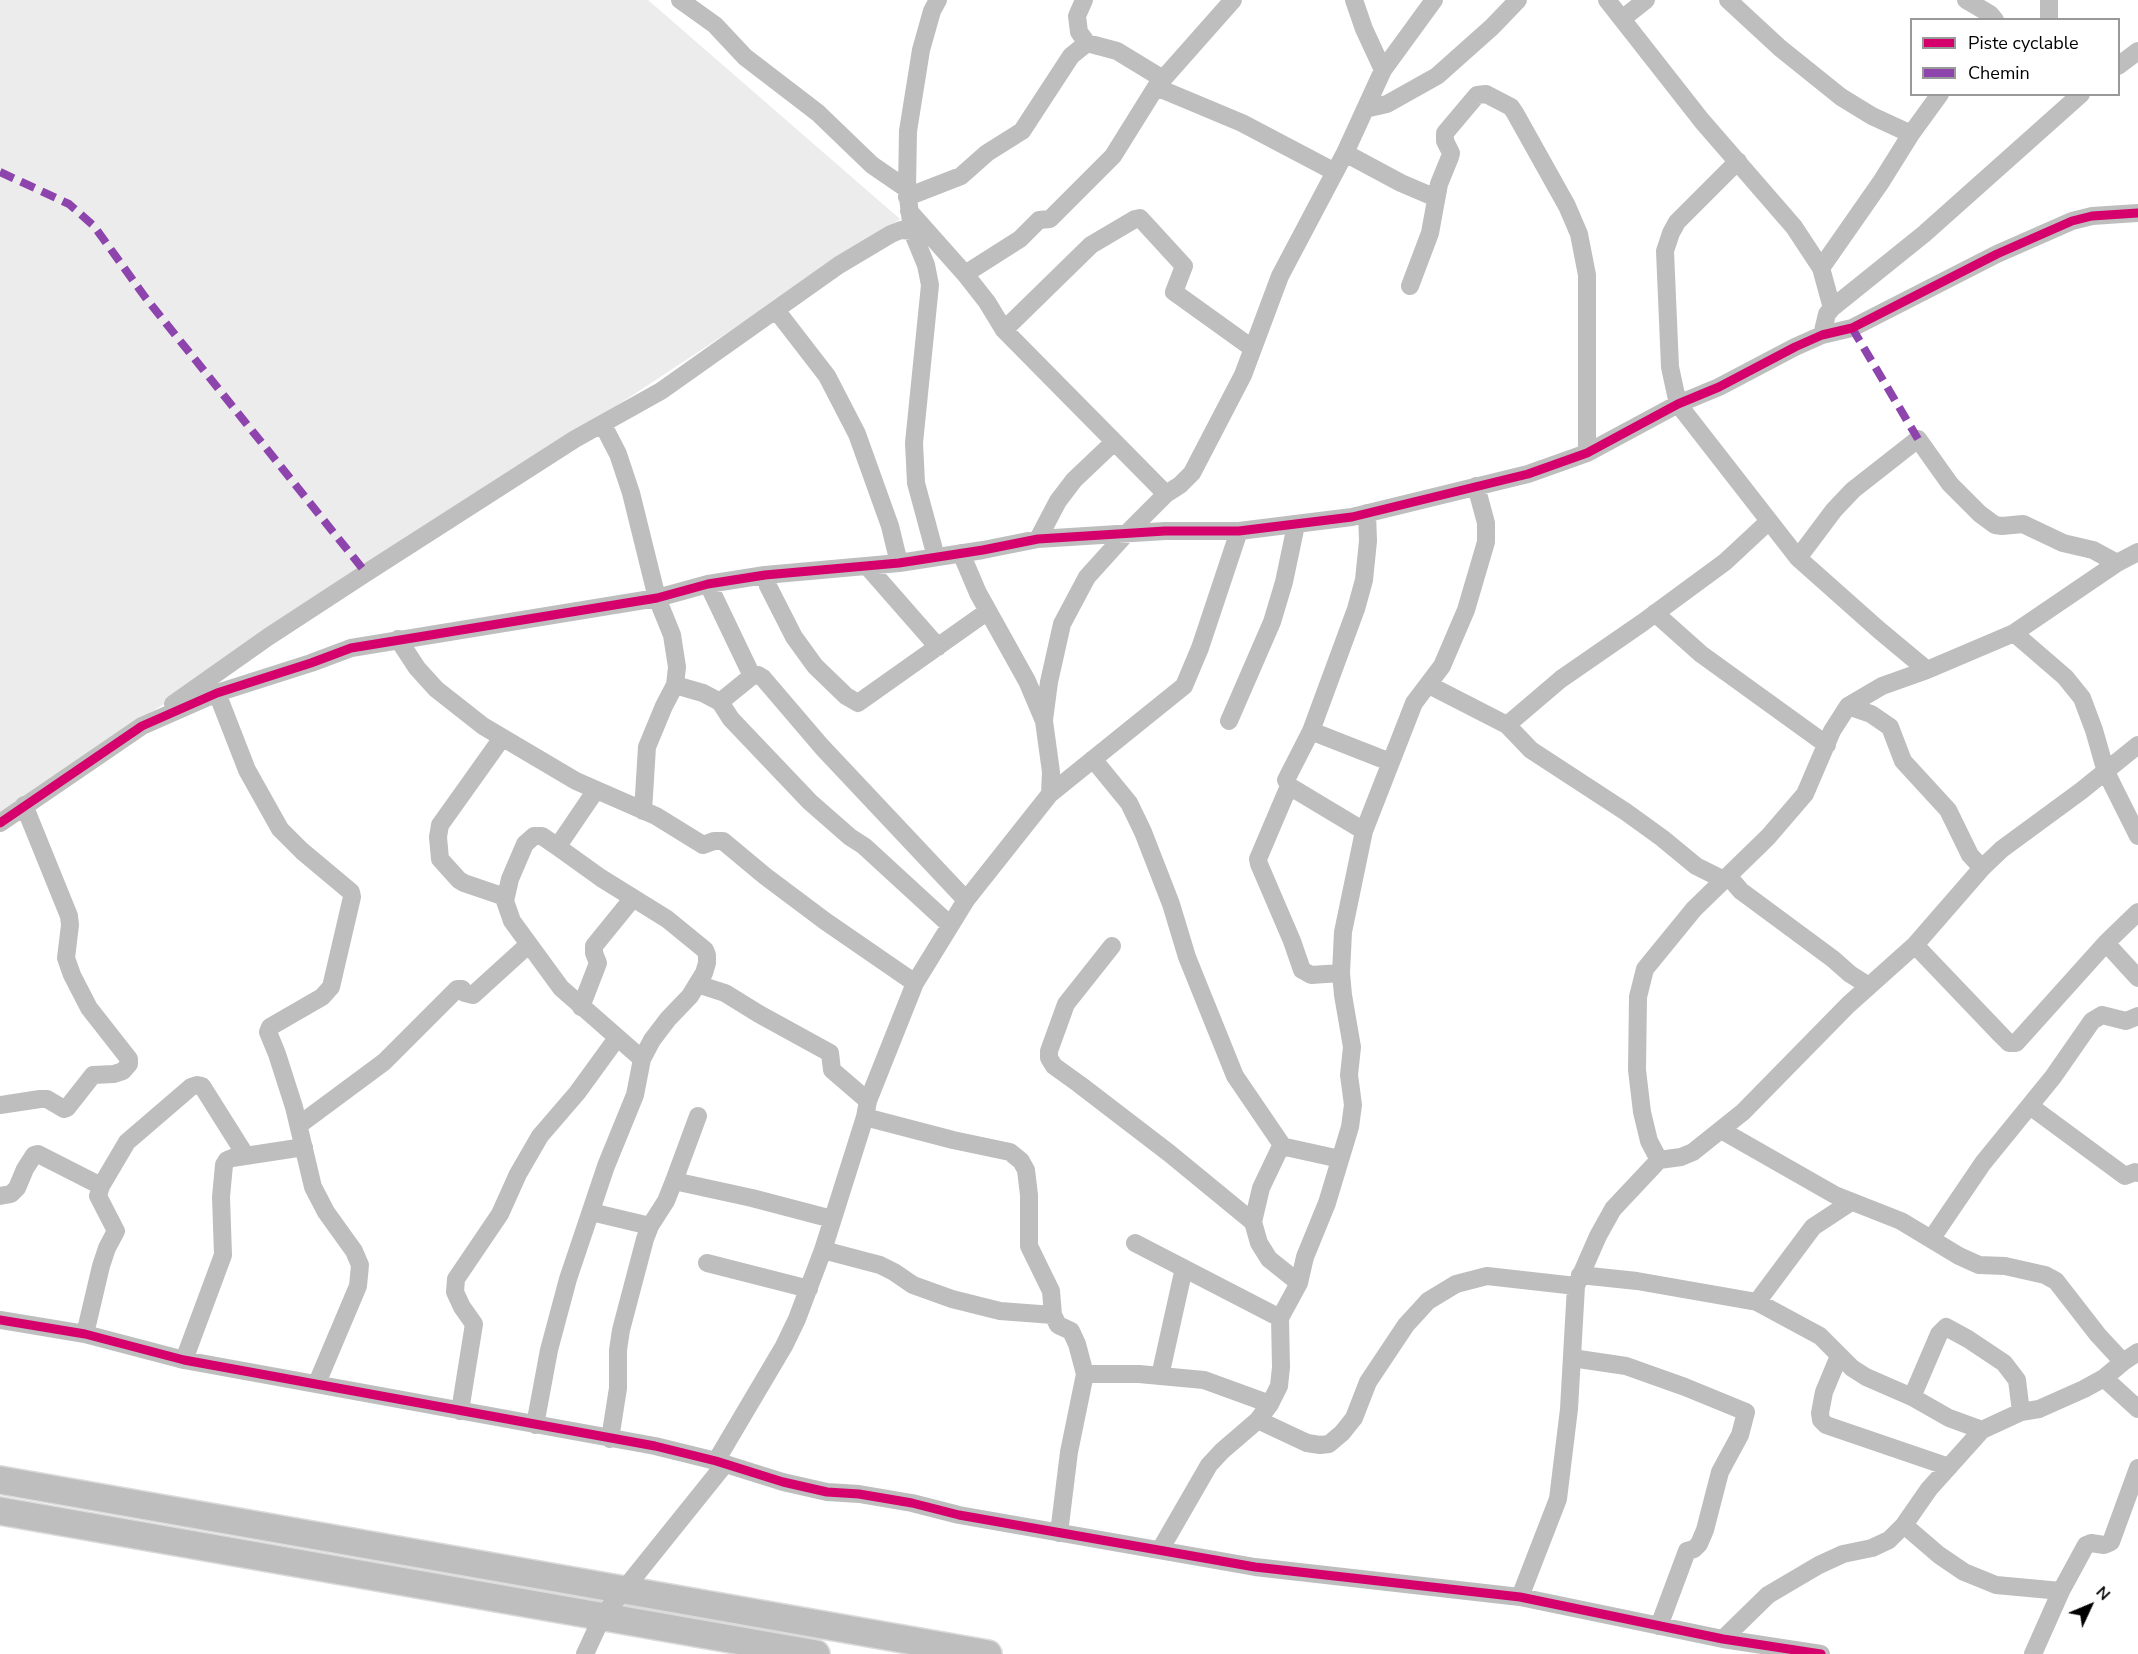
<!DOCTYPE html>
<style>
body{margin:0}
#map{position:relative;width:2138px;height:1654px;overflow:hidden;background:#fff;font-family:"Nunito Sans",sans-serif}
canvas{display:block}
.legend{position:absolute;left:1910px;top:18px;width:210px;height:78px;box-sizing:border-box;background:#fff;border:2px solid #999;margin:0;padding:8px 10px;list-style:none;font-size:18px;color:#000}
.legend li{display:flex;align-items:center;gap:12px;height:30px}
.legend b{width:30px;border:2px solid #999}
.north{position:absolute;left:2060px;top:1576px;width:60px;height:60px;-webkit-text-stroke:4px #fff;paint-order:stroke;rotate:46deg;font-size:16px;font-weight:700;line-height:24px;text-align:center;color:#000}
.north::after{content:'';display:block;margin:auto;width:21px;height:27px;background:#000;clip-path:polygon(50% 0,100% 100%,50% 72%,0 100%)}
</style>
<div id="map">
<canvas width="2138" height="1654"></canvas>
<ul class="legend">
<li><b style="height:8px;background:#d6006c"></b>Piste cyclable</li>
<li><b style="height:8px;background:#8e44ad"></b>Chemin</li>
</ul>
<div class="north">N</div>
</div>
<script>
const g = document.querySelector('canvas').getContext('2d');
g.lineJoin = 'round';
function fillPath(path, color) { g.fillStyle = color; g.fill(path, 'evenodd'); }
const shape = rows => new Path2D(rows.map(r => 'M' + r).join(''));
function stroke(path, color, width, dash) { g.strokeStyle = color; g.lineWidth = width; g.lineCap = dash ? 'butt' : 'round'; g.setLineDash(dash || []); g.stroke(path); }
fillPath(shape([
 [0,0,648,0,900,219,0,812]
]), '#ececec');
const primary = shape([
 [0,1480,988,1654],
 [0,1511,816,1654]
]);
stroke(primary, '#dbdbdb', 30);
stroke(shape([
 [680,0,715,25,745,57,818,113,872,165,907,189],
 [1084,0,1077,16,1079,32,1087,43],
 [1354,0,1364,29,1383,70],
 [1607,0,1702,121,1794,227,1821,268,1832,308,1827,314,1822,335],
 [1728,0,1780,48,1841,97,1872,116,1911,134],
 [1966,0,1990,14,1995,20],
 [2049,0,2049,20],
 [1622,19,1646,0],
 [2118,66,2138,51],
 [1156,87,1242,123,1335,172],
 [1365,109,1387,104,1437,76,1492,27,1518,0],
 [1345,153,1401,183,1436,198],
 [1738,161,1677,222,1671,233,1665,251,1670,367,1678,404,1798,558,1879,630,1927,670],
 [907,197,961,176,987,153,1022,131,1071,56,1087,43,1117,51,1163,79],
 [909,211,965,274,987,302,1004,330,1166,494],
 [1821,268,1881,182,1911,134,1940,94],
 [965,274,1020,239,1039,220,1050,219,1113,156,1156,87,1233,0],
 [1410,286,1430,233,1439,184,1450,157,1451,153,1445,141,1445,133,1477,95,1486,94,1511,107,1515,113,1567,206,1579,234,1587,275,1587,453],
 [1832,308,1924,234,2081,94],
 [776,310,827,376,857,434,890,526,899,563],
 [1004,330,1091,245,1135,219,1140,218,1184,266,1174,292,1252,348],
 [603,425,618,454,631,493,657,598,672,635,677,667,675,685,664,706,647,747,643,811],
 [1038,539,1058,501,1074,480,1114,442],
 [936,557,916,483,914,443,930,285,926,265,912,231,907,189,908,131,921,50,932,11,938,0],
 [1798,558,1834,510,1853,490,1918,439,1950,484,1980,514,1995,525,2002,526,2023,524,2063,543,2093,550,2117,563],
 [867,566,938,647],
 [765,575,768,586,794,637,815,666,846,696,858,703,988,611],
 [708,584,752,676],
 [1655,613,1701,654,1827,745],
 [2014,633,2065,677,2082,698,2094,730,2106,772,2138,836],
 [398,639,417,668,436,689,483,726,576,781,656,816,703,845,714,841,723,841,765,876,825,921,915,983],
 [675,685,703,693,720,702,752,676,758,675,763,678,822,747,966,900],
 [1429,685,1507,725,1531,750,1626,812,1662,838,1696,866,1724,880],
 [217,693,247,770,280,829,302,851,351,892,352,897,331,987,322,997,270,1027,268,1032,277,1054,294,1107,313,1187,326,1212,354,1251,360,1265,358,1286,317,1383],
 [720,702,731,719,810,802,850,837,864,846,950,925],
 [173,704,268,637,366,573,575,439,661,391,839,265,891,234,901,230,912,231],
 [1848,706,1871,714,1890,727,1903,761,1948,810,1970,855,1982,868],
 [1044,720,1049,682,1062,624,1087,577,1125,535,1166,494,1180,485,1192,473,1243,375,1280,276,1345,153,1383,70,1434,0],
 [1229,721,1272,622,1284,582,1296,525],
 [1507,725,1561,679,1642,623,1725,562,1768,522],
 [1311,731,1390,762],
 [502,738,440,825,438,837,440,859,459,880,464,883,505,897],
 [1093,759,1129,803,1143,832,1171,904,1187,957,1235,1076,1280,1142,1281,1146,1261,1188,1253,1222,1259,1243,1269,1259,1299,1283],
 [1289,786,1258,859,1259,864,1292,941,1302,970,1311,975,1341,973],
 [596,790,560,843,555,845,542,836,534,836,525,844,510,879,505,901,512,921,561,988,642,1059],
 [1050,794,1184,686,1200,648,1239,531],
 [0,823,142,726,217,693,311,663,351,648,657,598,708,584,765,575,899,563,983,550,1038,539,1165,531,1239,531,1352,517,1528,474,1587,453,1678,404,1719,387,1795,347,1822,335,1852,328,1997,254,2072,221,2092,216,2138,213],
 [1364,831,1289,786,1286,780,1311,731,1356,609,1364,580,1368,541,1367,513],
 [1728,876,1741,891,1833,959,1850,974,1869,986],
 [2106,943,2138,978],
 [1915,945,2001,1035,2009,1043,2016,1043,2106,943,2138,912],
 [1112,946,1066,1004,1049,1051,1049,1058,1054,1066,1079,1084,1169,1153,1253,1222],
 [697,984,725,993,759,1014,830,1053,832,1070,868,1101],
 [581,1007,598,963,594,953,594,946,633,898],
 [0,1105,40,1099,47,1099,64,1109,67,1108,93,1075,114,1074,123,1071,129,1064,129,1059,89,1008,72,975,66,958,70,925,69,916,24,805],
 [2030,1106,2125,1176,2135,1172,2138,1173],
 [865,1117,953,1140,1010,1152,1021,1161,1026,1170,1029,1195,1029,1246,1051,1291,1053,1315,1058,1325,1071,1331,1077,1344,1085,1374,1069,1452,1059,1533],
 [299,1125,384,1062,457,989,462,989,465,993,473,995,528,945],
 [1721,1130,1835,1195,1901,1221,1959,1256,1979,1265,2005,1266,2045,1275,2056,1281,2098,1335,2123,1362],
 [1281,1146,1340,1159],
 [1659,1160,1681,1157,1693,1152,1743,1112,1848,1005,1915,945,1982,868,2002,849,2081,791,2138,745],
 [674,1181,752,1198,832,1219],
 [0,1196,11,1194,17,1188,25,1169,34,1155,38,1154,101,1186],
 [591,1212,650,1226],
 [1932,1238,1983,1163,2053,1077,2092,1021,2102,1015,2126,1021,2138,1016],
 [1135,1243,1280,1318],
 [823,1250,880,1265,894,1272,913,1285,952,1299,1000,1311,1053,1315],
 [707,1263,809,1289],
 [1580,1275,1637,1281,1757,1302,1820,1336,1852,1368,1866,1377,1912,1397,1949,1418,1982,1430],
 [1757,1302,1813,1227,1851,1202],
 [0,1320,85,1334,184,1360,655,1446,716,1461,783,1482,827,1492,859,1494,912,1503,959,1515,1255,1567,1520,1597,1723,1639,1821,1654],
 [85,1334,101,1266,107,1248,116,1231,98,1196,101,1186,127,1142,191,1087,197,1085,202,1086,246,1156],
 [1839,1356,1824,1392,1820,1413,1821,1420,1826,1425,1949,1467],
 [1572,1358,1626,1366,1685,1387,1746,1412,1740,1435,1720,1472,1705,1530,1699,1544,1694,1549,1687,1551,1659,1626],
 [184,1360,223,1255,221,1197,224,1165,227,1160,232,1158,304,1147],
 [1085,1374,1139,1374,1204,1380,1270,1404],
 [1160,1376,1184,1268],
 [2104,1378,2138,1409],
 [1912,1397,1939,1334,1946,1327,1968,1339,2004,1363,2017,1380,2021,1412],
 [460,1411,474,1324,462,1307,455,1292,456,1279,500,1214,518,1174,540,1136,577,1093,617,1038],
 [1258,1420,1307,1443,1320,1445,1329,1444,1342,1433,1354,1418,1368,1382,1406,1325,1428,1301,1456,1284,1487,1276,1576,1286],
 [535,1425,549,1350,568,1279,606,1166,635,1095,642,1059,652,1040,668,1019,690,996,704,973,707,963,707,955,705,950,667,919,601,878,555,845],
 [610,1439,618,1388,618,1350,621,1330,645,1239,650,1226,666,1201,674,1181,698,1116],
 [716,1461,784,1346,797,1319,823,1250,865,1117,868,1101,915,983,966,900,1050,794,1051,772,1044,721,1027,681,978,593,961,553],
 [1904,1525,1939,1555,1964,1572,1996,1585,2061,1591],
 [1160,1550,1209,1465,1222,1451,1258,1420,1270,1404,1279,1386,1281,1367,1280,1318,1299,1283,1305,1257,1327,1203,1350,1127,1353,1105,1349,1075,1352,1047,1343,995,1341,973,1343,932,1364,831,1414,703,1442,666,1466,610,1486,542,1486,523,1476,486],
 [1520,1597,1558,1499,1569,1409,1576,1286,1598,1236,1613,1209,1659,1160,1649,1141,1642,1112,1637,1070,1638,997,1645,969,1694,909,1768,837,1805,794,1832,731,1848,706,1882,686,1927,670,2014,633,2117,563,2138,552],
 [1723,1639,1768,1595,1819,1565,1843,1554,1872,1548,1889,1540,1904,1525,1929,1489,1982,1430,2021,1412,2039,1409,2084,1389,2104,1378,2123,1362,2138,1352],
 [585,1654,602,1617,725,1464],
 [2033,1654,2061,1591,2086,1545,2091,1543,2104,1545,2111,1542,2138,1468]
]), '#bebebe', 18);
stroke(primary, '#bebebe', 27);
stroke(shape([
 [0,172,69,204,94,226,145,297,366,573],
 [1852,328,1918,439]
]), '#8e44ad', 8, [15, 8]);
stroke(shape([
 [0,823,142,726,217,693,311,663,351,648,657,598,708,584,765,575,899,563,983,550,1038,539,1165,531,1239,531,1352,517,1528,474,1587,453,1678,404,1719,387,1795,347,1822,335,1852,328,1997,254,2072,221,2092,216,2138,213],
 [0,1320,85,1334,184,1360,655,1446,716,1461,783,1482,827,1492,859,1494,912,1503,959,1515,1255,1567,1520,1597,1723,1639,1821,1654]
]), '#d6006c', 9);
</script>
